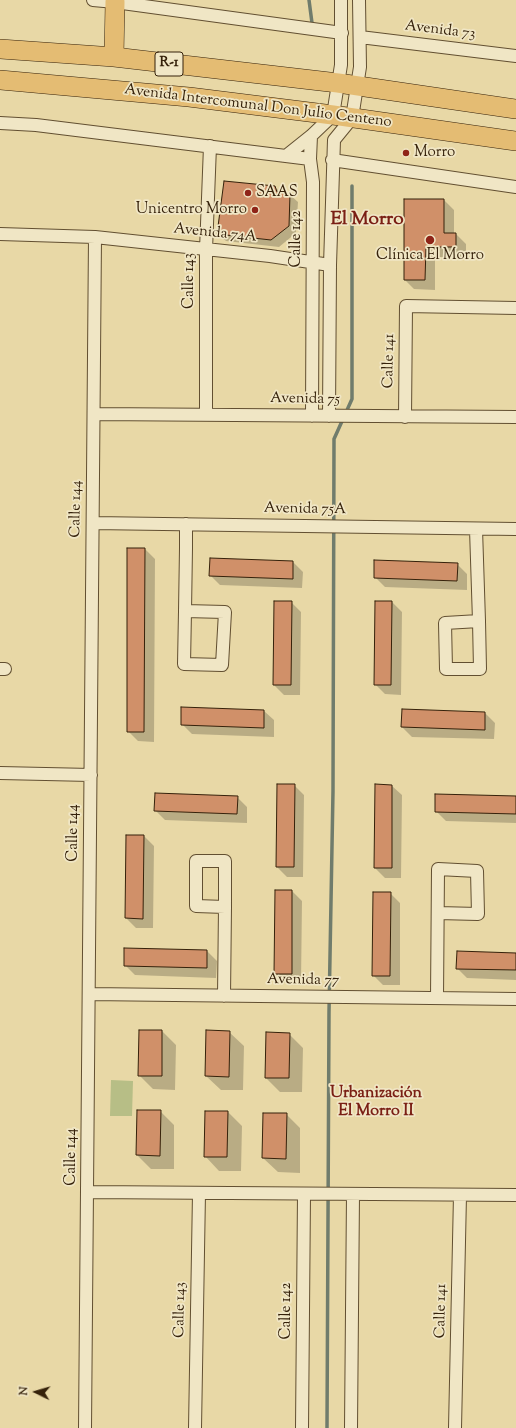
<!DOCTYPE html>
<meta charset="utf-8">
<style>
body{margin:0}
#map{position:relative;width:516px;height:1428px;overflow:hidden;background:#e8d8a6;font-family:"Sorts Mill Goudy",serif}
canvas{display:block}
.north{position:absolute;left:16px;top:1372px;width:40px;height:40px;-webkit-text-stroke:3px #f0e6c5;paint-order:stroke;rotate:275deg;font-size:11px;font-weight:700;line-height:16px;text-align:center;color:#35210a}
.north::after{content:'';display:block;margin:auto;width:14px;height:18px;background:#35210a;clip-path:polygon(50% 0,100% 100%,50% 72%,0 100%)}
</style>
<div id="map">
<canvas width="516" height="1428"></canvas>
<div class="north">N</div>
</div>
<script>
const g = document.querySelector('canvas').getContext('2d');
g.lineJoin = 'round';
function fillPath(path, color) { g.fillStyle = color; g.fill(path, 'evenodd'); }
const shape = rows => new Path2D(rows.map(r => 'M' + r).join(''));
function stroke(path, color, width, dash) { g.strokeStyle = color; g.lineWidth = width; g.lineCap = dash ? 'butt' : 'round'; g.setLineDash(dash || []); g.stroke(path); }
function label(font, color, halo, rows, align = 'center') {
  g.font = font + ' "Sorts Mill Goudy",serif'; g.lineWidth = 3.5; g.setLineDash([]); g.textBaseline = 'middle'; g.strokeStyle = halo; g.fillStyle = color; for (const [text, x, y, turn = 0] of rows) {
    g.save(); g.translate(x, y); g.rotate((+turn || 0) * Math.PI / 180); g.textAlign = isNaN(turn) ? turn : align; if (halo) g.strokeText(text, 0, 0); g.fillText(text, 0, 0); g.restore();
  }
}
fillPath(shape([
 [111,1080,133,1081,132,1116,110,1116]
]), '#b7be86');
fillPath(shape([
 [275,187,282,194,290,195,298,202,296,233,279,247,226,241,218,233],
 [405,200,444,200,454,210,454,234,456,234,466,244,466,257,435,257,435,290,414,289,404,279],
 [145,549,155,559,154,742,138,741,128,731],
 [293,562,303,572,302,588,220,585,210,575],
 [457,564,467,574,467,590,385,587,375,577],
 [291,602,301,612,300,695,284,695,274,685],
 [392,602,402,612,401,695,385,694,375,684],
 [182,708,264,711,274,720,274,737,192,734,182,724],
 [485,713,495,723,494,739,412,737,402,727],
 [294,785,304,795,303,877,287,877,277,867],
 [376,785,392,786,402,795,401,878,385,878,375,868],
 [237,797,247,807,247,823,165,820,155,810],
 [516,797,516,823,446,821,436,811],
 [144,836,154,846,153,928,136,928,126,918],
 [276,891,292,891,302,901,301,983,285,983,275,973],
 [390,893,400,903,400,985,383,985,373,975],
 [125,949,207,951,217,961,216,978,135,975,125,965],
 [516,954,516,980,467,978,457,968],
 [140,1031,162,1031,176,1045,175,1090,153,1089,139,1075],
 [229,1032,244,1046,243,1090,221,1090,206,1076],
 [289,1034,303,1048,302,1092,280,1092,266,1078],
 [160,1111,174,1125,174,1169,151,1169,137,1155],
 [228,1112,242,1126,241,1171,219,1171,205,1156],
 [264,1114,286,1114,300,1128,300,1173,278,1172,263,1158]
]), '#0003');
stroke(shape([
 [309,0,312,23],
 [327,1428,329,1012,333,791,334,439,352,399,352,186]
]), '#707c6c', 3.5);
const building = shape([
 [224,181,275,186,277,192,290,194,289,226,271,240,217,234,224,181],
 [404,199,444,199,444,233,456,233,456,247,426,247,425,280,404,280,404,199],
 [127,548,145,548,144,732,127,732,127,548],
 [210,558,293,561,293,579,209,576,210,558],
 [374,560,458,563,457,581,374,578,374,560],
 [274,601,292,601,291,685,273,685,274,601],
 [375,601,392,601,391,685,374,685,375,601],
 [181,707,264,710,264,728,181,725,181,707],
 [402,709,485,712,485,730,401,727,402,709],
 [277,784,295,784,294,867,276,867,277,784],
 [375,784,392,785,392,868,374,868,375,784],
 [155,793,238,796,237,814,154,811,155,793],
 [435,794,516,796,516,814,435,812,435,794],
 [126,835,144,835,143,919,125,918,126,835],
 [275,890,292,890,292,974,274,974,275,890],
 [373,892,391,892,390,976,372,976,373,892],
 [124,948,207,950,207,968,124,966,124,948],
 [457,951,516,953,516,970,456,969,457,951],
 [139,1030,162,1030,162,1076,138,1076,139,1030],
 [206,1030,230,1031,229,1077,205,1076,206,1030],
 [266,1032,290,1033,289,1078,265,1078,266,1032],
 [137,1110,161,1110,160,1156,136,1155,137,1110],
 [205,1111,228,1111,227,1157,204,1157,205,1111],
 [263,1113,287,1113,286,1159,262,1158,263,1113]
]);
fillPath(building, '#d09069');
stroke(building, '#35210a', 1);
const minor = shape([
 [93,0,115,2,342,33],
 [360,37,516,56],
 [0,123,36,125,310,159],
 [311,136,310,159,313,182,312,416],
 [286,156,311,136,333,115,341,65,341,0],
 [332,160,516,187],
 [0,234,95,237,270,256,330,265],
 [94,414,516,417],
 [206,415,206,250,210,146],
 [329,416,330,265,334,140,352,118,360,67,359,0],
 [405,417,406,306,516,308],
 [93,523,516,529],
 [476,529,479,621,480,669,446,669,445,623,479,621],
 [185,611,225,612,222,665,184,664,185,611,186,548,186,524],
 [0,669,5,669],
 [0,773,91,775],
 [89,994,516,999],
 [224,996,225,907,225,861,196,861,196,906,225,907],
 [437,998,438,869,477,871,478,914,438,913],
 [87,1192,516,1195],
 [85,1428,95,237],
 [195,1428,199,1193],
 [302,1428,304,1194],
 [351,1428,353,1194],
 [455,1428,460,1195]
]);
const primary = shape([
 [0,49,114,57,338,83,516,109],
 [114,57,115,2],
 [0,80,189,97,333,115,516,141]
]);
stroke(minor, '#624f31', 14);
stroke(primary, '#35210a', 20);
stroke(minor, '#f0e6c5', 12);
stroke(primary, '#e4bc73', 19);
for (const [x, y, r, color] of [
 [406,153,4,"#8f2418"],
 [248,193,4,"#8f2418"],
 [255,210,4,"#8f2418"],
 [430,240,5,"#8f2418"]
]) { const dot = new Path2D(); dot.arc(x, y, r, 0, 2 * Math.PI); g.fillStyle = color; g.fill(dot); stroke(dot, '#f0e6c5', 1.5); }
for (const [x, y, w] of [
 [169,64,28]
]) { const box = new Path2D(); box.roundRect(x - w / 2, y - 12, w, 24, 3); g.fillStyle = '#f0e6c5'; g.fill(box); stroke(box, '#35210a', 1); }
label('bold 14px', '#35210a', null, [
 ["R-1",169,64]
]);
label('15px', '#35210a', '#f0e6c5', [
 ["Avenida 73",440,31,7],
 ["Avenida Intercomunal Don Julio Centeno",258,107,7],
 ["Avenida 74A",215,234,6],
 ["Calle 142",297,239,-90],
 ["Calle 143",190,281,-90],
 ["Calle 141",390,361,-89],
 ["Avenida 75",305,400,1],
 ["Calle 144",77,509,-89],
 ["Avenida 75A",305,510,1],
 ["Calle 144",74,833,-90],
 ["Avenida 77",303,981,1],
 ["Calle 144",72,1157,-90],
 ["Calle 143",181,1310,-89],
 ["Calle 142",287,1311,-90],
 ["Calle 141",442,1311,-89]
]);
label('15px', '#35210a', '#f0e6c5', [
 ["Morro",414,153],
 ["SAAS",256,193],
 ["Unicentro Morro",247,210,"right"],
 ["Clínica El Morro",430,256,"center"]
], 'left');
label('bold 16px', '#7a1f14', '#f0e6c5', [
 ["Urbanización",376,1094],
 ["El Morro II",376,1112]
]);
label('bold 19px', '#7a1f14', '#f0e6c5', [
 ["El Morro",367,221]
]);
</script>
